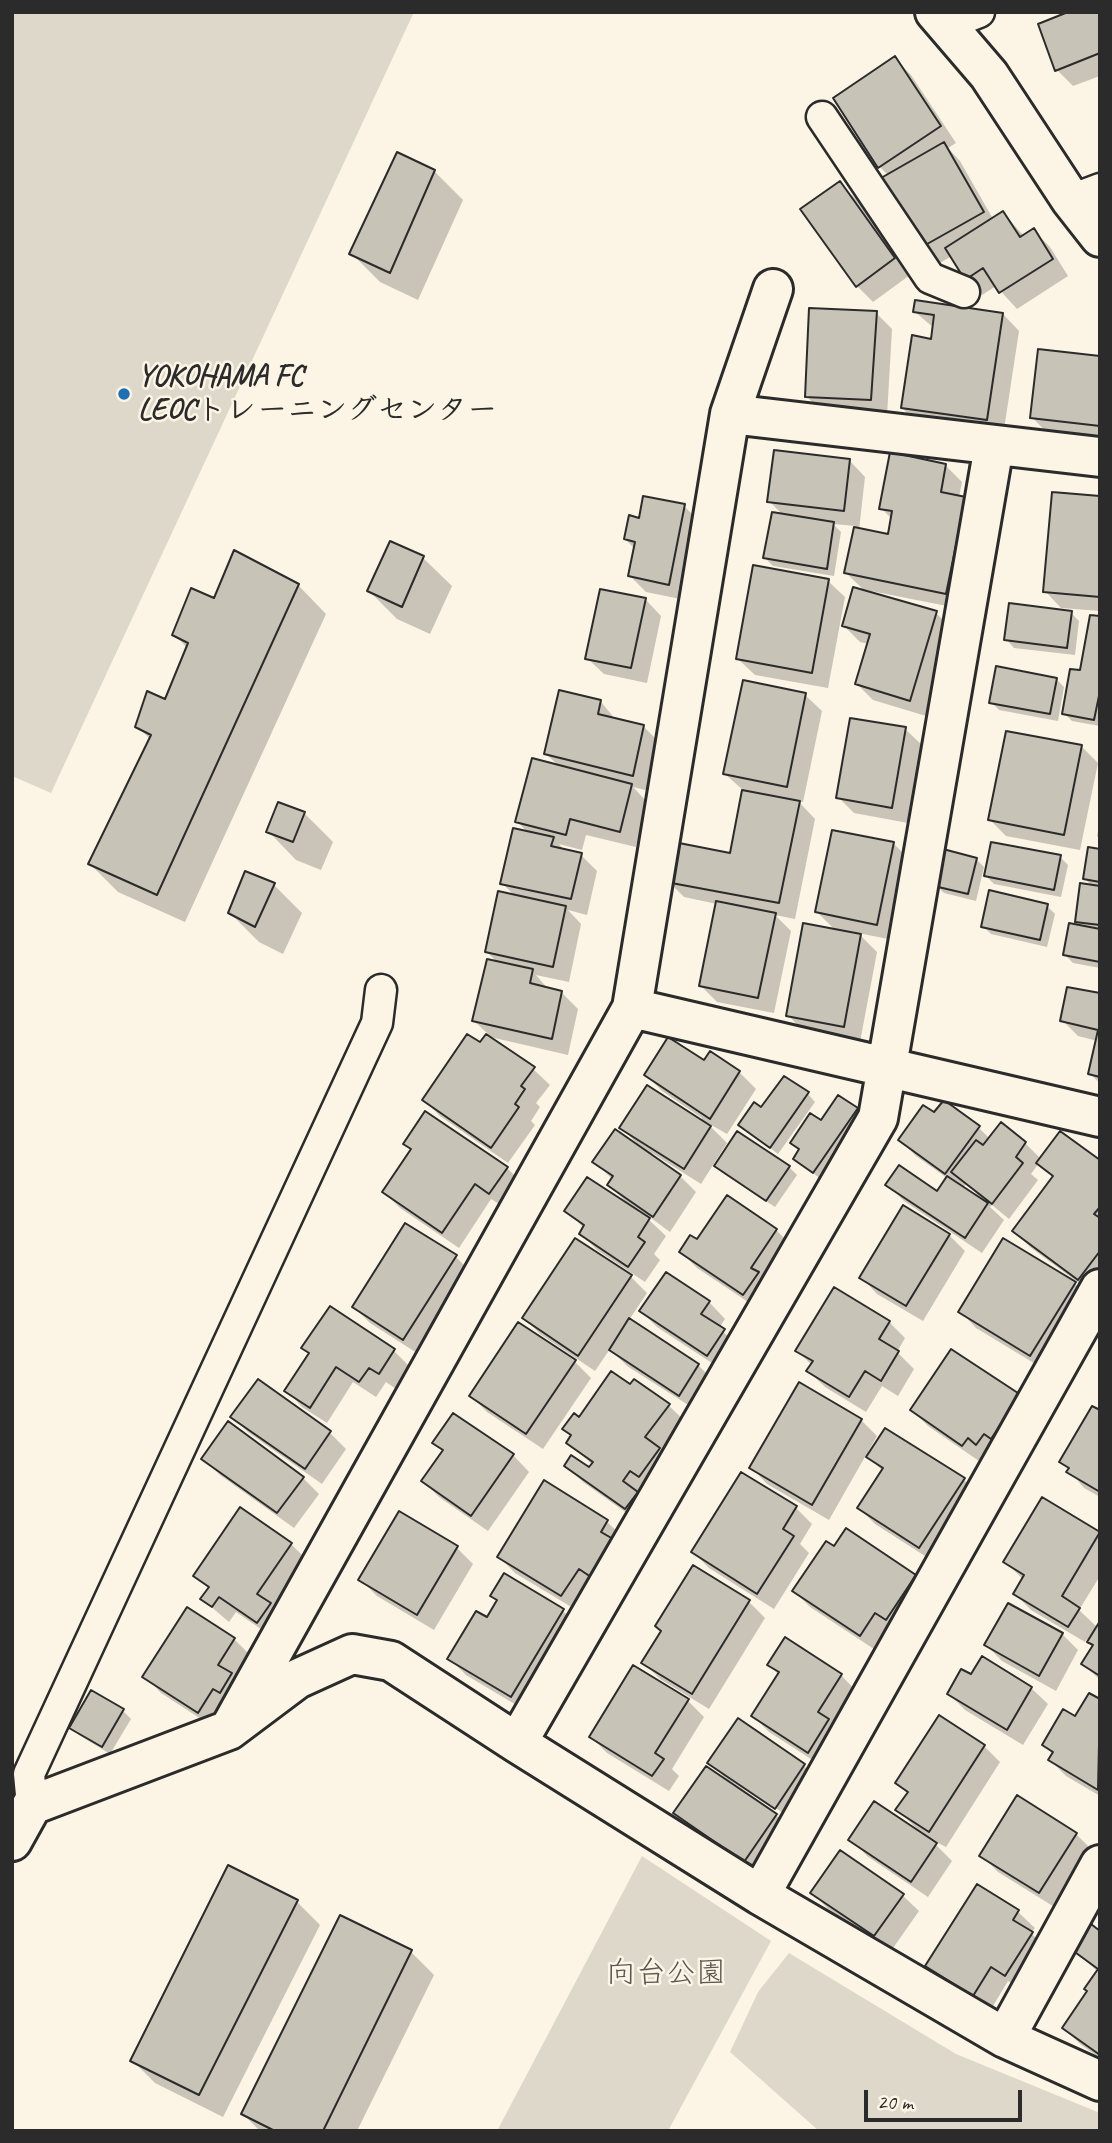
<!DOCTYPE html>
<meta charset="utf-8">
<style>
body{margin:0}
#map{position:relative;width:1112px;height:2143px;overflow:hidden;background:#fcf5e5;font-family:Caveat,sans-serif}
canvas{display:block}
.frame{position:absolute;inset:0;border:14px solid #2b2b2b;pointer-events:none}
.scale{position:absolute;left:864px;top:2090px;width:158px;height:32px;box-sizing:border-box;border:4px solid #2b2b2b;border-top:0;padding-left:9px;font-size:21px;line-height:24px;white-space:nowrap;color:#2b2b2b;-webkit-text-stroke:5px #fcf5e5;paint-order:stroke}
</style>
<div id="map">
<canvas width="1112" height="2143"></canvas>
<div class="frame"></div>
<div class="scale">20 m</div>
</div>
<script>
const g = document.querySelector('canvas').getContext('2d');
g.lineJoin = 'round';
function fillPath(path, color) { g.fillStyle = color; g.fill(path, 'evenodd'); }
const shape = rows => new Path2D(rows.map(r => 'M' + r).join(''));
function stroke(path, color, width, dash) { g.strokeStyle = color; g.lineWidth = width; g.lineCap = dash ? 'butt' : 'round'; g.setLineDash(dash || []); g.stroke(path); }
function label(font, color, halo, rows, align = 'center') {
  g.font = font + ' Caveat,"Klee One",sans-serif'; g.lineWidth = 5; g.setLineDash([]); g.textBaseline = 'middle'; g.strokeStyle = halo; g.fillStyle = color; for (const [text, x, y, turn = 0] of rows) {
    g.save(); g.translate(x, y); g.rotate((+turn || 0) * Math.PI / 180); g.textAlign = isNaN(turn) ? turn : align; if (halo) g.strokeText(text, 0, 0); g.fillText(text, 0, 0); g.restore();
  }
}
fillPath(shape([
 [12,12,414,12,51,793,12,776],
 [642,1856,771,1941,668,2131,497,2131],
 [789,1953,956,2054,1100,2113,1100,2131,819,2131,730,2052,758,1992]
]), '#ded8ca');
fillPath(shape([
 [1100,12,1100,76,1073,86,1057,70],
 [895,59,911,75,956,143,948,148,960,161,993,219,1003,213,1024,236,1033,230,1050,247,1068,276,1017,309,996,286,982,295,966,279,952,256,938,264,921,247,889,176,880,167,835,98],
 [434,171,463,200,418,300,380,282,352,254],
 [840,183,856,199,910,275,873,302,857,286],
 [915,312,1003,314,1019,331,1003,436,919,424,902,408,932,341,934,328],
 [876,313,892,329,887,416,823,412,806,396],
 [1100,358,1100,439,1048,434,1032,417],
 [849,460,865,477,859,530,889,536,892,519,881,508,945,465,962,482,959,497,965,499,962,609,866,590,866,592,846,573,856,526,833,524,841,532,834,576,773,566,765,558,783,515,769,501],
 [1100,498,1100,611,1061,608,1045,591],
 [684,506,700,522,685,600,646,592,630,576,635,549,625,539,641,520],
 [391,544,423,558,452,586,430,634,397,619,369,591],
 [828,581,845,597,828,688,755,675,738,659],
 [298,585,326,614,185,922,118,892,90,864,151,740,137,726,166,702,188,649,174,634,215,600],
 [645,599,661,616,647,683,604,674,587,658],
 [936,613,952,629,926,716,873,700,857,684,869,644,860,642,844,626],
 [1071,613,1079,621,1075,655,1014,648,1006,639],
 [1100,618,1100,726,1072,721,1064,713],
 [1056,679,1064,687,1058,721,999,710,991,702],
 [805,695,822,711,803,802,798,801,815,819,795,919,775,915,791,931,774,1013,717,1002,701,986,717,904,684,897,668,881,732,855,744,791,725,774],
 [601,702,616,720,644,727,660,743,649,791,633,787,647,802,636,847,586,835,582,850,559,844,565,851,581,855,597,871,587,915,568,910,581,924,569,982,536,975,548,989,561,992,578,1009,568,1055,486,1036,533,1069,550,1085,536,1103,540,1107,531,1121,535,1125,508,1163,440,1116,424,1100,480,1045,488,1034,474,1021,498,963,487,952,516,897,502,883,528,833,517,821,559,766,546,754],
 [905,729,922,745,908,823,854,813,838,797],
 [1082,747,1098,763,1080,850,1006,836,990,820],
 [304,813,333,842,321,870,296,860,268,831],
 [1100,820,1100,839,1097,836],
 [893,843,910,860,893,940,858,933,877,952,860,1042,804,1032,788,1015,836,931,817,912],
 [1100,851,1100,968,1073,963,1065,955,1083,927,1076,921,1092,886,1085,879],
 [1060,857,1068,865,1061,897,994,884,986,876],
 [976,859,984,867,976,901,944,893,936,885],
 [274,885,302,913,283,954,259,942,230,913],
 [1047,906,1055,914,1047,947,991,934,983,926],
 [1100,995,1100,1083,1090,1074,1098,1041,1078,1036,1062,1020],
 [710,1054,739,1072,756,1089,727,1134,706,1122,727,1143,701,1184,652,1153,651,1156,680,1176,696,1192,670,1232,651,1218,649,1220,666,1236,654,1254,660,1260,645,1282,597,1250,581,1234,583,1227,567,1211,628,1204,609,1185,613,1180,595,1162,640,1147,622,1128,701,1121,702,1118,662,1091,646,1075,705,1062],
 [808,1094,815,1102,778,1154,740,1125,762,1110],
 [857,1109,864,1117,822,1180,795,1159,821,1123],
 [934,1115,979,1128,990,1139,1025,1143,1041,1159,1100,1162,1100,1289,1095,1295,1030,1247,1014,1231,1054,1178,1039,1163,1031,1174,1038,1180,1009,1219,992,1205,990,1207,1004,1220,982,1253,904,1201,888,1185,937,1193,947,1178,916,1156,900,1140],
 [966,1184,977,1194,975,1196,963,1188],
 [406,1144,507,1168,523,1184,506,1208,491,1199,459,1248,400,1208,384,1192,412,1150],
 [716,1166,789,1167,797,1175,775,1207,724,1174],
 [405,1225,456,1257,472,1273,420,1355,370,1323,354,1307],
 [776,1230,792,1246,760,1310,697,1268,681,1252,697,1241],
 [949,1235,965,1251,923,1321,877,1294,861,1277],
 [629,1275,647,1293,629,1320,698,1365,715,1382,696,1410,627,1366,610,1349,595,1371,540,1334,524,1318],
 [1075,1284,1091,1300,1047,1371,976,1328,960,1311],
 [709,1302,725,1319,719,1328,740,1347,724,1371,657,1327,641,1311],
 [330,1309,394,1351,410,1367,396,1389,386,1382,376,1397,353,1382,327,1423,302,1407,286,1390,310,1354,304,1348],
 [889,1322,905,1338,897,1352,914,1369,898,1396,882,1386,866,1412,825,1387,808,1371,812,1365,797,1351],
 [574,1361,591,1378,543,1449,487,1412,471,1396],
 [258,1381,330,1433,346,1449,322,1484,249,1433,232,1417],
 [631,1386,668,1405,685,1421,662,1452,675,1465,642,1524,583,1482,566,1466,589,1470,593,1465,568,1443,580,1420],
 [1020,1397,993,1460,985,1453,979,1461,928,1426,912,1410],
 [1100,1412,1100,1497,1084,1488,1062,1462],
 [861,1420,877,1436,868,1452,964,1480,980,1496,936,1563,875,1524,859,1508,883,1471,866,1455,829,1520,767,1484,751,1467],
 [435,1443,513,1455,529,1472,488,1531,439,1497,423,1481,443,1452],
 [204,1459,303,1478,319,1494,294,1528,220,1475],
 [742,1474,796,1508,812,1524,800,1544,809,1553,774,1609,709,1568,693,1552],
 [545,1483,607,1522,624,1538,578,1611,515,1573,499,1557],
 [1042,1499,1100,1534,1100,1576,1079,1610,1098,1628,1100,1624,1100,1680,1083,1664,1094,1647,1087,1639,1085,1642,1031,1610,1015,1594,1024,1580,1005,1562],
 [291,1544,307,1560,274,1609,286,1621,274,1638,236,1612,229,1622,202,1599,209,1589,195,1575],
 [456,1547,473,1564,434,1630,377,1596,361,1580],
 [694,1568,749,1602,765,1618,709,1709,660,1679,644,1663,663,1632],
 [504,1575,563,1611,579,1627,528,1712,466,1675,450,1659,487,1620,498,1602,492,1596],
 [914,1577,931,1593,877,1651,810,1607,794,1591],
 [1062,1634,1078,1650,1056,1691,1002,1661,986,1645],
 [234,1639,250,1655,235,1679,247,1691,215,1728,161,1693,145,1676],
 [982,1658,1031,1688,1048,1704,1023,1745,965,1710,949,1694,971,1677],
 [769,1665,841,1675,857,1692,825,1768,769,1732,753,1716,779,1675],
 [634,1667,688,1701,704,1717,672,1769,679,1776,669,1791,607,1753,591,1737],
 [1100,1701,1100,1796,1066,1776,1050,1760,1053,1755,1044,1745],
 [123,1711,131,1719,110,1754,79,1735,71,1727],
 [738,1720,804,1766,820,1782,792,1824,777,1814,776,1815,792,1832,761,1877,692,1829,676,1813,726,1779,710,1763],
 [726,1773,783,1813,781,1816,726,1777],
 [984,1746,1000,1762,946,1847,930,1839,952,1861,928,1897,867,1856,851,1839,918,1830,898,1810,908,1794,897,1783],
 [1076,1834,1092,1850,1056,1908,998,1872,982,1856],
 [977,1886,1018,1912,1035,1928,1031,1933,1048,1950,1022,1991,1008,1981,990,2011,943,1982,927,1966],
 [812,1892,902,1895,919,1911,891,1951,828,1909],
 [297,1902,320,1925,223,2117,155,2083,132,2060],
 [341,1917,411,1952,434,1975,357,2131,260,2131,243,2114],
 [1100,1933,1100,2058,1080,2044,1064,2028,1089,1992,1098,1972,1074,1950]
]), '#0003');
const building = shape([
 [1068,12,1100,12,1100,53,1055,71,1038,24,1068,12],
 [895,56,941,126,878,168,833,98,895,56],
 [944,142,984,212,920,248,881,178,944,142],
 [397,152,435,170,390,273,349,254,397,152],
 [840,181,895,258,856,287,800,209,840,181],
 [1003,211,1020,237,1034,228,1053,259,999,293,983,268,965,280,945,248,1003,211],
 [915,300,1003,313,987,420,901,408,912,335,931,339,934,315,913,312,915,300],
 [809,308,877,311,871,400,805,397,809,308],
 [1038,349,1100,356,1100,426,1030,418,1038,349],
 [774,450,850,459,844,511,767,502,774,450],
 [890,452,946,464,941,492,966,497,946,594,844,573,854,527,888,534,892,511,879,509,890,452],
 [1052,492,1100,496,1100,597,1043,592,1052,492],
 [643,496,685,504,669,585,628,576,635,542,624,539,629,515,639,518,643,496],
 [772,512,834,522,827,569,763,558,772,512],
 [390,541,424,556,402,607,367,591,390,541],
 [234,550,299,584,157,895,88,864,151,735,135,727,147,691,165,699,188,643,172,635,191,588,214,598,234,550],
 [753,565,829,579,812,673,736,659,753,565],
 [853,587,937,611,910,701,855,684,870,634,842,626,853,587],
 [600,589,646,598,631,668,585,659,600,589],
 [1009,603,1072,611,1067,648,1004,640,1009,603],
 [1090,615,1100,616,1100,691,1094,720,1062,714,1070,669,1080,670,1090,615],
 [996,666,1057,678,1050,714,989,703,996,666],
 [743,680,806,693,787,787,723,774,743,680],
 [559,690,601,700,598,714,644,725,633,776,544,754,559,690],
 [850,718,906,727,892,808,836,798,850,718],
 [1006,731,1082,745,1064,835,988,820,1006,731],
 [532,758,632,784,620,832,570,819,566,835,515,822,532,758],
 [742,790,800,801,779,903,666,882,674,842,730,853,742,790],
 [278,802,305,812,293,842,266,832,278,802],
 [513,828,554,837,551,846,582,853,571,899,500,884,513,828],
 [832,830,894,842,877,925,815,912,832,830],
 [991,842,1061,855,1054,890,984,876,991,842],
 [1088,847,1100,849,1100,882,1083,879,1088,847],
 [943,849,977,858,968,894,934,886,943,849],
 [245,871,275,883,255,927,228,913,245,871],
 [1080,883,1100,886,1100,925,1075,922,1080,883],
 [989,890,1048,904,1040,940,981,927,989,890],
 [498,891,566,906,553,967,485,952,498,891],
 [716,901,776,913,758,998,699,986,716,901],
 [803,923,861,934,844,1027,786,1016,803,923],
 [1069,923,1100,929,1100,962,1063,955,1069,923],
 [487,959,533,969,530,983,562,991,552,1039,472,1021,487,959],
 [1067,987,1100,993,1100,1077,1088,1074,1098,1030,1060,1021,1067,987],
 [467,1034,480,1042,486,1034,535,1067,521,1086,525,1089,515,1104,519,1107,491,1148,422,1100,467,1034],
 [668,1037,704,1060,710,1051,740,1071,710,1119,644,1075,668,1037],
 [784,1076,809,1092,770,1148,738,1125,754,1102,761,1107,784,1076],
 [647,1085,711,1126,684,1169,619,1128,647,1085],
 [838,1095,858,1108,813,1173,793,1159,799,1149,790,1143,810,1113,821,1120,838,1095],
 [944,1100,980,1126,945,1174,898,1140,923,1105,934,1112,944,1100],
 [425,1111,508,1167,489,1194,475,1184,442,1233,382,1192,411,1149,403,1144,425,1111],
 [1001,1122,1026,1142,1016,1157,1023,1163,992,1204,951,1172,976,1140,983,1145,1001,1122],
 [615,1129,681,1175,653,1217,607,1185,613,1176,592,1162,615,1129],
 [737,1131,790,1166,766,1201,714,1166,737,1131],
 [1060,1131,1100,1160,1100,1207,1094,1214,1100,1218,1100,1251,1078,1280,1012,1231,1053,1176,1036,1163,1060,1131],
 [899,1165,937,1191,947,1176,988,1203,965,1238,885,1185,899,1165],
 [587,1177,650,1218,638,1237,645,1242,628,1267,579,1234,584,1225,564,1211,587,1177],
 [727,1195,777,1229,751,1268,759,1272,743,1295,679,1252,690,1235,697,1239,727,1195],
 [903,1205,950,1234,906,1306,859,1278,903,1205],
 [405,1223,457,1255,403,1340,352,1307,405,1223],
 [575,1238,632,1275,578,1356,522,1318,575,1238],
 [1003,1238,1076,1282,1030,1356,958,1312,1003,1238],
 [666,1272,710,1301,701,1314,725,1329,707,1356,639,1311,666,1272],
 [834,1287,890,1321,879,1339,899,1351,881,1381,865,1371,849,1397,806,1371,813,1361,795,1351,834,1287],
 [330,1306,395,1349,379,1374,369,1368,359,1382,336,1367,310,1408,284,1391,309,1353,301,1348,330,1306],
 [629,1318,699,1364,679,1396,609,1350,629,1318],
 [518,1322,576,1360,526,1434,469,1396,518,1322],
 [951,1349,1021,1395,991,1439,984,1434,976,1445,968,1438,962,1446,910,1410,951,1349],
 [611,1371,630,1384,634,1379,670,1404,645,1437,660,1448,639,1477,630,1471,623,1481,638,1492,625,1509,564,1466,571,1455,589,1467,593,1462,566,1443,571,1435,562,1429,574,1413,579,1417,611,1371],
 [258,1379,331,1431,305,1469,230,1417,258,1379],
 [799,1382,862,1419,812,1505,749,1468,799,1382],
 [1092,1406,1100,1410,1100,1492,1066,1472,1069,1468,1059,1462,1092,1406],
 [453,1413,514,1454,471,1516,421,1481,443,1450,432,1443,453,1413],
 [228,1421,304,1477,277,1513,201,1459,228,1421],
 [885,1428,965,1478,919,1548,857,1508,883,1468,866,1457,885,1428],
 [741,1472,797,1506,783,1529,794,1536,757,1594,691,1552,741,1472],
 [544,1480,608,1520,601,1532,620,1543,597,1581,579,1569,561,1596,497,1557,544,1480],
 [1042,1497,1100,1532,1062,1596,1080,1608,1068,1627,1013,1594,1024,1575,1003,1562,1042,1497],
 [240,1507,292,1543,257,1594,271,1603,257,1623,219,1597,212,1607,200,1599,209,1587,193,1576,240,1507],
 [399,1511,458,1546,417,1615,358,1580,399,1511],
 [846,1528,916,1575,886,1620,875,1613,860,1636,792,1591,826,1541,834,1546,846,1528],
 [693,1565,750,1600,692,1694,641,1663,661,1631,655,1626,693,1565],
 [504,1573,564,1609,511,1697,447,1659,476,1611,487,1617,497,1600,490,1596,504,1573],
 [1008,1603,1063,1633,1039,1676,984,1645,1008,1603],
 [187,1607,235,1638,218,1665,232,1673,220,1693,213,1689,198,1713,142,1677,187,1607],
 [1100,1621,1100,1676,1081,1664,1093,1645,1087,1642,1100,1621],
 [785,1637,842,1674,818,1712,829,1719,808,1753,751,1716,779,1672,767,1665,785,1637],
 [982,1656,1032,1687,1007,1730,947,1694,961,1669,971,1674,982,1656],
 [633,1665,689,1699,655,1753,664,1759,652,1776,589,1737,633,1665],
 [91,1690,124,1709,102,1747,69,1728,91,1690],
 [1089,1693,1100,1699,1098,1790,1048,1760,1053,1752,1042,1745,1063,1709,1075,1716,1089,1693],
 [939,1715,985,1745,929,1832,895,1810,908,1792,895,1783,939,1715],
 [738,1718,805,1764,775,1809,707,1763,738,1718],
 [706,1766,777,1814,744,1862,673,1813,706,1766],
 [1017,1795,1077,1833,1039,1893,979,1856,1017,1795],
 [874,1801,937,1843,911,1882,848,1840,874,1801],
 [840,1850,904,1894,874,1936,810,1893,840,1850],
 [228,1865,298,1900,199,2095,130,2061,228,1865],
 [977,1884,1019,1910,1013,1920,1033,1932,1005,1976,991,1967,973,1996,925,1966,977,1884],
 [340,1915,412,1950,323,2131,275,2131,241,2114,340,1915],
 [1091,1924,1100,1931,1100,2055,1062,2028,1087,1991,1084,1989,1098,1969,1072,1950,1091,1924]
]);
fillPath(building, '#c8c3b7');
stroke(building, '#2b2b2b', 2);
const lane = shape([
 [946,25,979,12],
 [822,117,930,278,964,292],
 [1071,200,1100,189],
 [32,1805,29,1774,377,1023,381,990]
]);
const street = shape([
 [935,12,989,75,1071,200,1100,237],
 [730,414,1100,457],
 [632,1008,1100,1117],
 [229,1730,632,1008,730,414,773,289],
 [517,1743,878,1118,994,446],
 [12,1841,32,1805,229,1730,297,1679,352,1654,391,1661,517,1743,760,1895,1005,2038,1100,2081],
 [760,1895,1100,1289],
 [1005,2038,1100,1865]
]);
stroke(lane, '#2b2b2b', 35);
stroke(street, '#2b2b2b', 44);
stroke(lane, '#fcf5e5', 30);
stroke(street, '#fcf5e5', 38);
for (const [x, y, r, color] of [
 [124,394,7,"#1f6fb2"]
]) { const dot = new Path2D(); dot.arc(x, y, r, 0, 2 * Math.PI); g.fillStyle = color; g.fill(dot); stroke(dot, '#fcf5e5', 2.5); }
label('bold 30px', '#2b2b2b', '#fcf5e5', [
 ["YOKOHAMA FC",138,377],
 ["LEOCトレーニングセンター",138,411]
], 'left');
label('30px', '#585653', '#fcf5e5', [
 ["向台公園",666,1974]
]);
</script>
